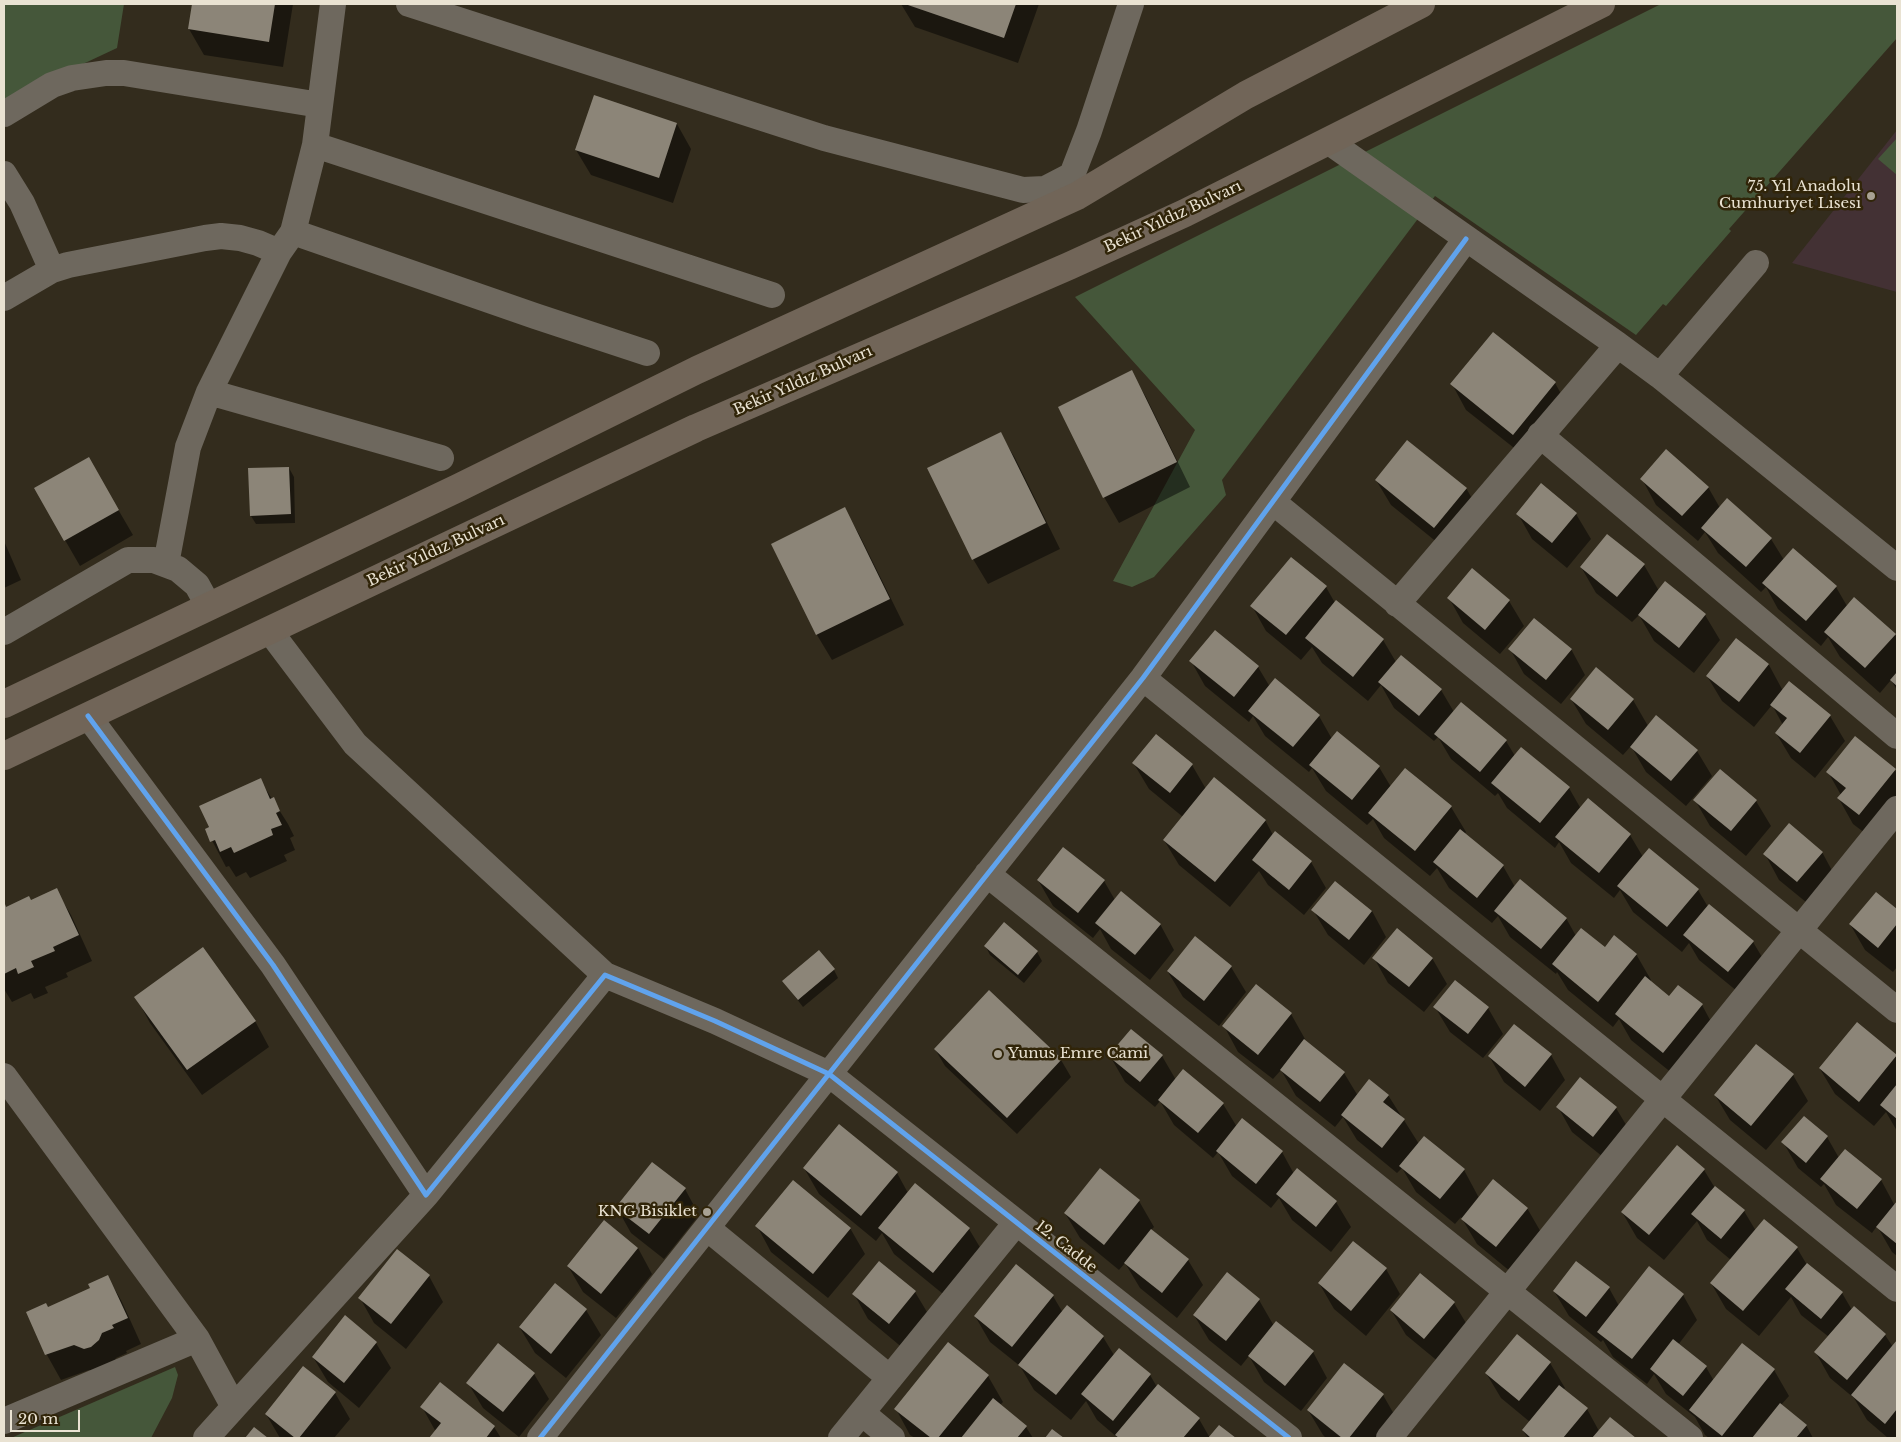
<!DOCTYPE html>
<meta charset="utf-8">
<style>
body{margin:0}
#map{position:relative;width:1901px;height:1442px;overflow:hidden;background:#332c1d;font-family:"Libre Baskerville",serif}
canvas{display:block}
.frame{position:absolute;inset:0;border:5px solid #e9e2d2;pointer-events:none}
.scale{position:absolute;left:10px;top:1410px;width:70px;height:22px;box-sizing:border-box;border:2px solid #e9e2d2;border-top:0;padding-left:6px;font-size:15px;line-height:18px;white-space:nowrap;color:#e9e2d2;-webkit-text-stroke:4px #312509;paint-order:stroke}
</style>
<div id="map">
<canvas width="1901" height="1442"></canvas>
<div class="frame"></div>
<div class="scale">20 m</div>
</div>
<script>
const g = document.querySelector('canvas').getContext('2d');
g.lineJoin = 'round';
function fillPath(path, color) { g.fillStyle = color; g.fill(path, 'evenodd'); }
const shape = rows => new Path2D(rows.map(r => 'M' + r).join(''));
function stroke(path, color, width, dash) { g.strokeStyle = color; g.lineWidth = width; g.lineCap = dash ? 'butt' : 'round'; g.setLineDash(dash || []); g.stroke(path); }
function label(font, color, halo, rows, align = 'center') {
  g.font = font + ' "Libre Baskerville",serif'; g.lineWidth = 5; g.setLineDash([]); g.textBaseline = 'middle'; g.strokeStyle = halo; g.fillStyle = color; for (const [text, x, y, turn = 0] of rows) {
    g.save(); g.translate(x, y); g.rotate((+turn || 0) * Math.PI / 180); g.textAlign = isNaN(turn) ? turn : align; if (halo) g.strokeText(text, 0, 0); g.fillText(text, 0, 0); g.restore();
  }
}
fillPath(shape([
 [1897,130,1897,292,1792,263]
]), '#433134');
fillPath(shape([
 [4,4,124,4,117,48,4,101],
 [1661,4,1897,4,1897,38,1729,229,1731,231,1666,306,1663,304,1636,335,1435,196,1222,480,1226,495,1154,577,1132,587,1113,581,1195,430,1075,297],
 [1897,138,1897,175,1878,159],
 [175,1367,178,1375,172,1398,151,1438,11,1438]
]), '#45573a');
fillPath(shape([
 [193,4,293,4,283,67,204,55,189,29],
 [901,4,1039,4,1018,63,915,27],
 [677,124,691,149,673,203,591,175,576,150],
 [1131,372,1146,397,1190,487,1119,523,1104,497],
 [1555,383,1569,408,1528,459,1466,410,1452,384],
 [1000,433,1015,458,1060,549,988,584,973,559],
 [88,458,133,535,80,566,35,488],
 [289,468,294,477,295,523,256,524,251,516],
 [1642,479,1708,487,1720,508,1771,539,1784,560,1836,587,1847,606,1895,634,1897,639,1897,690,1891,680,1880,693,1840,657,1828,637,1821,646,1778,609,1766,587,1761,592,1718,553,1705,532,1698,541,1656,505],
 [1376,480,1466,488,1481,514,1449,552,1391,505],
 [844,509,859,534,904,625,832,660,817,635,773,545],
 [1518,514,1576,514,1591,539,1567,568,1532,539],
 [4,541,21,580,4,588],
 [1291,558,1326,587,1335,603,1383,640,1396,662,1441,690,1454,712,1506,741,1515,756,1569,788,1581,809,1630,835,1643,857,1698,890,1708,907,1753,942,1768,967,1743,996,1699,960,1689,943,1682,952,1633,912,1620,890,1614,898,1571,863,1559,842,1555,848,1507,808,1498,793,1495,796,1451,759,1438,737,1434,741,1394,708,1381,685,1368,701,1322,663,1312,647,1301,660,1266,631,1252,606],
 [1644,565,1659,591,1666,583,1705,615,1720,640,1694,673,1654,641,1639,615,1632,622,1596,593,1581,567],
 [1449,598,1509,601,1524,626,1500,654,1463,623],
 [1737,640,1769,665,1783,691,1830,716,1845,741,1815,778,1791,758,1776,733,1783,725,1772,705,1754,727,1722,701,1707,676],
 [1510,649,1571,649,1585,675,1561,704,1524,674],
 [1191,661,1258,667,1270,687,1319,716,1332,739,1337,733,1379,767,1391,787,1405,770,1451,807,1466,832,1464,835,1503,866,1515,887,1566,918,1576,936,1605,948,1636,954,1651,980,1650,982,1669,998,1702,1005,1716,1031,1678,1078,1631,1040,1619,1019,1613,1027,1568,990,1557,972,1556,974,1510,937,1498,916,1492,923,1449,888,1437,868,1430,876,1384,838,1373,819,1367,825,1326,791,1312,768,1309,772,1265,736,1253,716,1249,722,1205,686],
 [1571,699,1633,700,1648,726,1697,751,1712,776,1686,806,1646,772,1631,746,1623,755,1586,724],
 [1156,736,1192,765,1206,789,1265,820,1273,835,1311,862,1326,888,1304,915,1268,885,1259,871,1230,907,1179,865,1164,840,1183,817,1149,789,1134,764],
 [1895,770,1897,774,1897,811,1874,840,1853,824,1839,799,1841,795,1828,772],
 [260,780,288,824,294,836,290,838,295,850,284,855,287,861,250,878,246,872,236,877,229,866,226,867,206,829],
 [1695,800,1756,801,1771,826,1746,856,1710,826],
 [1822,852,1836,878,1812,907,1779,880,1765,854],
 [1038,880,1104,881,1115,900,1160,924,1174,950,1150,980,1111,949,1100,929,1093,938,1053,906],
 [56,890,71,915,92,961,66,973,68,977,45,987,48,993,34,999,31,993,12,1002,4,989,4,904,6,908,31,901],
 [1876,893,1897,911,1897,967,1893,972,1865,950,1850,924],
 [1313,910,1372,911,1386,937,1364,965,1328,935],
 [1004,924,1037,952,1042,961,1024,983,990,955,986,947],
 [1374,958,1432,958,1447,984,1424,1012,1388,983],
 [1231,967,1246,992,1219,1026,1183,997,1168,972],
 [834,970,838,978,803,1007,783,981],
 [1455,982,1488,1008,1503,1034,1483,1058,1450,1032,1435,1007],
 [136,997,255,1021,269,1047,202,1095,150,1023],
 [1291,1014,1305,1039,1304,1041,1344,1073,1358,1096,1388,1095,1419,1144,1464,1170,1479,1198,1527,1208,1542,1234,1511,1272,1477,1244,1461,1217,1455,1224,1416,1192,1402,1168,1397,1173,1357,1140,1343,1117,1335,1127,1296,1096,1281,1070,1273,1079,1238,1052,1224,1026],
 [1857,1024,1897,1058,1897,1131,1886,1112,1874,1126,1835,1094,1820,1069],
 [935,1049,1061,1060,1071,1077,1017,1134,945,1066],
 [1551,1055,1565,1080,1540,1111,1504,1082,1489,1056],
 [1110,1056,1162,1056,1176,1080,1223,1104,1237,1127,1282,1152,1294,1174,1297,1170,1336,1202,1351,1227,1331,1252,1292,1220,1279,1198,1271,1208,1232,1176,1218,1152,1213,1158,1174,1125,1160,1101,1155,1107,1125,1082],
 [1793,1075,1808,1101,1766,1150,1730,1120,1715,1095],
 [1558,1107,1616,1108,1631,1133,1608,1161,1572,1132],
 [1804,1118,1827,1137,1839,1158,1881,1180,1895,1206,1897,1203,1897,1256,1892,1252,1877,1226,1872,1233,1836,1205,1824,1184,1821,1187,1798,1168,1783,1142],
 [804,1168,897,1173,908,1193,915,1185,969,1229,984,1254,948,1298,894,1254,882,1233,876,1241,819,1194],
 [1100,1170,1139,1201,1154,1227,1151,1230,1188,1260,1203,1285,1177,1318,1140,1288,1125,1263,1119,1270,1080,1238,1065,1213],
 [1704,1170,1715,1188,1744,1211,1756,1231,1797,1248,1807,1265,1842,1293,1852,1310,1885,1335,1893,1347,1897,1342,1897,1438,1888,1438,1867,1420,1854,1398,1830,1378,1816,1353,1829,1337,1801,1315,1791,1297,1759,1336,1726,1309,1711,1283,1731,1260,1707,1240,1697,1221,1664,1260,1637,1238,1622,1212],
 [685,1189,699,1215,664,1259,631,1233,617,1208],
 [757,1226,850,1228,865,1254,828,1298,771,1252],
 [638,1248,652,1274,616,1318,583,1292,568,1266],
 [1016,1266,1053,1296,1063,1313,1103,1337,1114,1355,1150,1375,1157,1387,1199,1419,1210,1438,1219,1426,1234,1438,1118,1438,1097,1420,1086,1401,1071,1420,1034,1390,1020,1366,990,1342,975,1316],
 [1386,1269,1400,1294,1366,1336,1334,1309,1319,1283],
 [429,1276,443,1302,406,1349,374,1323,360,1298],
 [108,1277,122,1302,141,1344,126,1351,127,1353,116,1358,110,1370,99,1374,89,1370,61,1380,47,1355,28,1313,48,1309,92,1289],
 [555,1285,586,1310,601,1335,566,1378,535,1353,520,1328],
 [1609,1288,1619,1306,1683,1295,1697,1320,1678,1345,1706,1367,1714,1381,1774,1370,1789,1396,1781,1405,1806,1425,1813,1438,1709,1438,1705,1435,1695,1417,1666,1394,1654,1374,1647,1384,1613,1357,1603,1340,1601,1342,1569,1316,1554,1291],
 [915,1292,930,1317,904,1349,868,1319,854,1294],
 [1259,1300,1274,1326,1313,1352,1327,1378,1301,1411,1264,1382,1249,1356,1241,1366,1209,1340,1194,1315],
 [1454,1303,1469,1328,1440,1363,1406,1335,1391,1310],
 [376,1343,391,1368,359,1408,328,1382,313,1357],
 [1550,1363,1565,1388,1563,1390,1587,1409,1599,1431,1610,1419,1634,1438,1528,1438,1523,1431,1530,1422,1501,1398,1486,1373],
 [1344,1364,1383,1395,1398,1421,1384,1438,1326,1438,1323,1435,1308,1410],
 [304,1368,335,1393,350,1419,334,1438,280,1438,266,1414],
 [534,1374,549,1399,519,1437,483,1408,468,1383],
 [988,1376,1003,1402,1000,1405,1026,1427,1033,1438,915,1438,910,1435,896,1409],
 [440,1384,494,1427,501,1438,431,1438,436,1432,422,1407]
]), '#0007');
fillPath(shape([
 [192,4,275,4,269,42,188,29],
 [905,4,1016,4,1004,38],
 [594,95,677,123,659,178,575,150],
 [1493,332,1556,382,1513,435,1450,384],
 [1132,370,1177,462,1103,498,1058,407],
 [1001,432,1046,523,972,560,927,468],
 [1407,440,1467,488,1434,528,1375,480],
 [1666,449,1709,487,1682,516,1640,479],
 [89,457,119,510,64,541,34,488],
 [289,467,291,514,250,516,248,468],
 [1541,483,1577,513,1552,543,1516,514],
 [1727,498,1772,538,1746,567,1701,528],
 [845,507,890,599,816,635,771,544],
 [1607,534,1645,564,1617,597,1580,567],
 [1793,548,1837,586,1806,621,1762,583],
 [1291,557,1327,586,1286,635,1250,606],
 [1472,568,1510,600,1485,630,1447,598],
 [1665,581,1706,614,1679,648,1638,615],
 [1854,597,1896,634,1865,668,1824,632],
 [1336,600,1384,639,1353,677,1305,638],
 [1534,618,1572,649,1546,680,1508,649],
 [1215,630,1259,666,1234,697,1189,661],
 [1736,638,1769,664,1739,702,1706,676],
 [1401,655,1442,689,1419,716,1378,682],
 [1596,667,1634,699,1608,730,1570,699],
 [1897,672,1897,686,1890,680],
 [1275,678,1320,715,1293,747,1248,711],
 [1789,681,1831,715,1800,753,1775,733,1787,718,1770,705],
 [1461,702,1507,740,1480,772,1434,734],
 [1656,715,1698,750,1671,781,1630,747],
 [1337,731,1380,766,1352,800,1309,765],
 [1156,734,1193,764,1170,793,1132,763],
 [1855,736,1896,769,1859,815,1837,798,1846,788,1826,772],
 [1521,747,1570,787,1540,823,1491,783],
 [1405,768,1452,806,1415,851,1368,813],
 [1720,769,1757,800,1731,831,1693,800],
 [1214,777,1266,820,1215,882,1163,840],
 [261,778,270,799,274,797,280,811,276,813,282,825,271,829,273,835,234,853,231,847,220,852,215,840,210,842,205,829,209,827,199,806],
 [1588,798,1631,834,1599,873,1555,837],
 [1789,823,1823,852,1797,882,1763,854],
 [1460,829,1504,865,1477,898,1433,862],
 [1275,831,1312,861,1289,890,1252,860],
 [1063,847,1105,880,1078,913,1037,880],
 [1649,848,1699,889,1667,927,1617,886],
 [1520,879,1567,918,1541,949,1494,911],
 [1335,881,1372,911,1349,940,1311,910],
 [57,888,79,935,53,947,55,951,31,961,34,967,18,974,16,968,4,974,4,901,6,907,29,896,31,900],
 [1121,891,1161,924,1135,955,1095,923],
 [1876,892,1897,909,1897,924,1878,948,1849,924],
 [1709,904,1754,941,1728,972,1683,935],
 [1004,922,1038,951,1018,975,984,946],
 [1397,928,1433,958,1409,987,1372,958],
 [1581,928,1605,947,1614,935,1637,954,1598,1002,1552,964],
 [1195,936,1232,966,1204,1001,1167,971],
 [203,947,256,1021,187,1070,134,997],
 [819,950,835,969,798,1000,782,981],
 [1645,976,1669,996,1678,985,1703,1004,1663,1053,1615,1014],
 [1455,980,1489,1007,1468,1034,1433,1007],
 [1256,984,1292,1013,1258,1055,1222,1026],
 [989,990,1062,1059,1007,1118,934,1049],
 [1857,1022,1897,1055,1859,1102,1819,1068],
 [1514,1024,1552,1054,1525,1087,1488,1056],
 [1131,1029,1163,1055,1140,1082,1108,1056],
 [1304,1039,1345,1072,1320,1102,1280,1070],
 [1756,1044,1794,1074,1751,1126,1714,1095],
 [1183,1069,1224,1103,1198,1133,1158,1100],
 [1580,1077,1617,1107,1593,1137,1556,1107],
 [1369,1079,1389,1095,1383,1102,1405,1119,1382,1148,1341,1115],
 [1897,1084,1897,1119,1880,1105],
 [1804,1116,1828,1136,1806,1163,1781,1142],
 [1242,1118,1283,1151,1256,1184,1216,1151],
 [839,1124,898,1172,861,1216,803,1168],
 [1424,1136,1465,1169,1440,1199,1399,1166],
 [1677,1145,1705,1169,1649,1235,1621,1212],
 [1845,1149,1882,1179,1857,1209,1820,1179],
 [652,1162,686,1188,649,1234,615,1208],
 [1100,1168,1140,1200,1104,1245,1064,1213],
 [1297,1168,1337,1201,1316,1227,1276,1194],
 [1493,1179,1528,1208,1496,1247,1461,1219],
 [793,1180,851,1228,813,1274,755,1226],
 [915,1183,970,1228,933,1273,878,1228],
 [1715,1186,1745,1210,1721,1239,1691,1214],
 [1897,1201,1897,1244,1876,1227],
 [1764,1219,1798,1247,1743,1311,1710,1283],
 [604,1220,638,1248,601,1294,567,1266],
 [1151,1229,1189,1259,1162,1293,1124,1263],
 [1353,1241,1387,1268,1351,1311,1318,1283],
 [397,1249,430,1275,391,1324,358,1298],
 [879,1261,916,1291,889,1324,852,1294],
 [1576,1261,1610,1287,1586,1317,1553,1291],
 [1807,1263,1843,1292,1821,1319,1785,1289],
 [1016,1264,1054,1295,1012,1347,974,1316],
 [1649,1266,1684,1294,1632,1359,1597,1332],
 [1227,1272,1260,1299,1226,1341,1193,1315],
 [1420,1273,1455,1302,1424,1339,1390,1310],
 [108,1275,128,1318,112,1325,114,1328,102,1333,99,1340,91,1347,84,1349,74,1345,45,1355,26,1312,46,1303,48,1307,90,1288,88,1284],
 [555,1283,587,1309,551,1354,519,1327],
 [1067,1305,1104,1336,1056,1395,1018,1365],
 [1854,1306,1886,1334,1847,1380,1814,1352],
 [345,1315,377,1342,344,1383,312,1357],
 [1276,1321,1314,1351,1285,1386,1248,1356],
 [1517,1334,1551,1362,1519,1401,1485,1373],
 [1673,1339,1707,1366,1683,1396,1650,1369],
 [1897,1340,1897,1409,1885,1424,1851,1395],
 [948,1342,989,1375,938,1438,931,1438,894,1409],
 [498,1343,535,1373,503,1412,466,1383],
 [1742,1343,1775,1369,1722,1436,1689,1410],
 [1119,1348,1151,1374,1113,1421,1081,1394],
 [1344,1363,1384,1394,1349,1438,1342,1438,1307,1410],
 [303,1366,336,1392,299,1438,295,1438,265,1414],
 [440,1382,495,1426,486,1438,429,1438,441,1423,420,1407],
 [1158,1384,1200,1418,1183,1438,1119,1438,1115,1435],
 [1559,1385,1588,1408,1563,1438,1531,1438,1522,1430],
 [993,1398,1027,1426,1017,1438,961,1438],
 [1780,1403,1807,1425,1796,1438,1752,1438],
 [1610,1417,1636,1438,1592,1438],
 [1219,1425,1236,1438,1208,1438],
 [254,1427,268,1438,245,1438],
 [1052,1429,1064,1438,1045,1438]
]), '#8c8578');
stroke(shape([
 [409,4,824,138,1023,190,1045,189,1072,175],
 [4,114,52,85,72,78,106,73,124,73,320,105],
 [1328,141,1618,345,1660,376,1897,568],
 [315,145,772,295],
 [4,174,22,203,52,270],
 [1076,190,1072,175,1089,131,1131,4],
 [293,232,535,316,647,353],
 [4,298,52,270,68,265,205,238,221,236,240,238,258,243,279,252],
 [1660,376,1756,263],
 [209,392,441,458],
 [1540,435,1897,736],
 [1273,502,1897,1010],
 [166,564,188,447,209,392,279,252,293,232,315,145,333,4],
 [1397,604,1618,345],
 [269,630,355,744,605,975],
 [4,632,128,560,154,560,178,569,197,585,209,607],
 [1143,678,1897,1289],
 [88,716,273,965,426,1195,605,975,715,1021,829,1074,1289,1438],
 [987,874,1690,1438],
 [4,1076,197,1339,234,1407,206,1438],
 [707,1228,890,1378],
 [234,1407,426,1195],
 [862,1413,892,1438],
 [4,1421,197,1339],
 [540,1438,1143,678,1466,239],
 [841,1438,1016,1223],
 [1389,1438,1897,809]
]), '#6e685e', 26);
stroke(shape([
 [4,704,458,488,697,370,1077,196,1246,95,1421,4],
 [4,756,696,428,1069,266,1185,213,1601,4]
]), '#716558', 28);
stroke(shape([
 [88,716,273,965,426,1195,605,975,715,1021,829,1074,1289,1438],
 [540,1438,1143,678,1466,239]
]), '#60a3ed', 5);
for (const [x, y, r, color] of [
 [1871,196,5,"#a9a293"],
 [998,1054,5,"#a9a293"],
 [707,1212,5,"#a9a293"]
]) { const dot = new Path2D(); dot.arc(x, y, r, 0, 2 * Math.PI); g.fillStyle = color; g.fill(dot); stroke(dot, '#312509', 2); }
label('15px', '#e9e2d2', '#312509', [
 ["75. Yıl Anadolu",1861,187],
 ["Cumhuriyet Lisesi",1861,204],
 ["Yunus Emre Cami",1008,1054,"left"],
 ["KNG Bisiklet",697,1212]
], 'right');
label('15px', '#e9e2d2', '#312509', [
 ["Bekir Yıldız Bulvarı",1173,217,-25],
 ["Bekir Yıldız Bulvarı",803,381,-24],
 ["Bekir Yıldız Bulvarı",436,551,-25],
 ["12. Cadde",1066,1247,38]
]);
</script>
